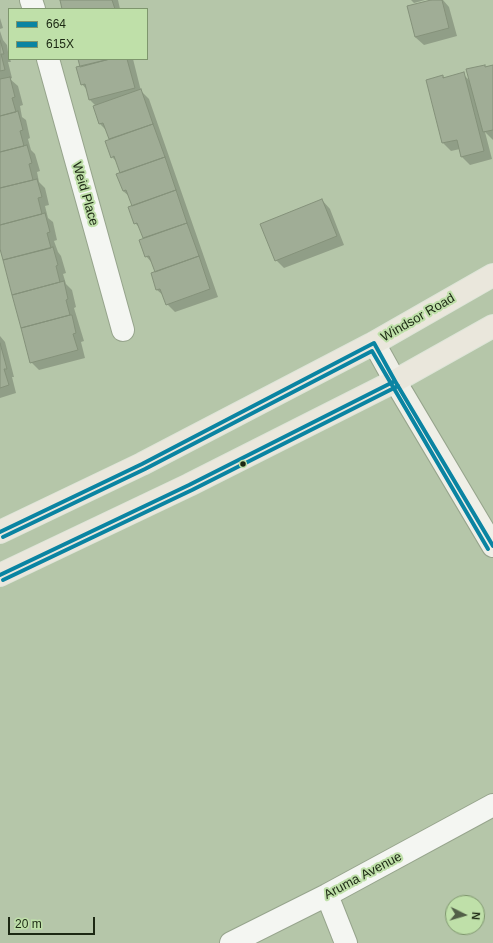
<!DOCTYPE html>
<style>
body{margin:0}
#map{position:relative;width:493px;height:943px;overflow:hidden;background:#b5c6a9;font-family:Arial,sans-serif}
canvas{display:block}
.legend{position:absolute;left:8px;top:8px;width:140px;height:52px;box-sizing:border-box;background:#bfe0a9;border:1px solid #7e966d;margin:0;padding:5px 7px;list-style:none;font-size:12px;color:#1c2813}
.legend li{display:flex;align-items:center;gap:8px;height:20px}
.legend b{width:20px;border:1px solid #7e966d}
.north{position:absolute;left:445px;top:895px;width:40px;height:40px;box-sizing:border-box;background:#bfe0a9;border:1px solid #7e966d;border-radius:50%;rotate:95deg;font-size:11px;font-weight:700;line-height:16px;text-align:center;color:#1c2813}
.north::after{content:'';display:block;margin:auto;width:14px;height:18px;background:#525f48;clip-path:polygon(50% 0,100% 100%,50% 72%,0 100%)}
.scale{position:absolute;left:8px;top:917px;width:87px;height:18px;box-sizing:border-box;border:2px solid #1c2813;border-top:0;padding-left:5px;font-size:12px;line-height:14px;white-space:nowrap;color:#1c2813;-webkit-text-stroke:3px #bfe0a9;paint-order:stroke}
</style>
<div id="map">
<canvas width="493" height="943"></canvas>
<ul class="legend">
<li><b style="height:5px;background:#0a84a2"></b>664</li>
<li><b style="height:5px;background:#0a84a2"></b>615X</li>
</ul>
<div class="north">N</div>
<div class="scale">20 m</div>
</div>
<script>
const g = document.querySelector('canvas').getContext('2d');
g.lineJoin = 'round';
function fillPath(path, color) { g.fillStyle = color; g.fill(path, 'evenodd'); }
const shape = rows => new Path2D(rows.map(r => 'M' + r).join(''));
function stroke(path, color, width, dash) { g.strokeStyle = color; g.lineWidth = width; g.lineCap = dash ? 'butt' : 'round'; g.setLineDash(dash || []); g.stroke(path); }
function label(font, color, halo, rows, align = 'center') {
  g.font = font + ' Arial,sans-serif'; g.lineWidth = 4; g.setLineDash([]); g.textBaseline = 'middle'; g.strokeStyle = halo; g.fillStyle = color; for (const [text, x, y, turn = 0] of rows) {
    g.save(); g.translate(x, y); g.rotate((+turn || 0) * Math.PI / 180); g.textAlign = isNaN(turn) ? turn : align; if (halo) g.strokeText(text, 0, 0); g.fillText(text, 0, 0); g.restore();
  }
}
fillPath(shape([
 [62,0,118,0,120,9,63,9],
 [411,0,425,0,414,3],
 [435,0,443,0,449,7,457,36,424,45,415,37],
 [0,18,3,28,0,29],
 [0,31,3,40,7,45,9,59,10,59,11,62,8,62,12,78,10,79,18,86,23,105,20,106,22,117,26,120,30,138,28,139,31,150,35,154,40,171,37,172,39,182,45,188,49,205,45,206,48,218,53,222,57,240,54,241,58,252,61,256,66,273,63,274,66,284,72,290,76,307,74,308,84,341,81,342,85,358,39,370,31,362,0,245],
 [79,59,133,59,141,91,149,99,218,297,175,312,167,304,164,296,157,290,156,272,152,263,146,256,144,239,141,229,135,223,133,206,130,197,123,191,121,173,118,163,112,157,110,140,106,130,100,124,94,107,96,106,90,100,87,90,82,84,82,67],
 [484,66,487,68,493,66,493,140,485,132,492,159,470,165,462,157,460,149,451,151,443,143,427,80,443,76,445,78,463,74,470,81],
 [322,200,330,209,344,245,284,268,276,260],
 [0,336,5,342,14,377,12,377,16,393,0,398]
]), '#0003');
const building = shape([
 [60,0,112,0,115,9,62,9,60,0],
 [431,0,442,0,449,28,415,37,407,6,431,0],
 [0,40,4,54,1,54,5,70,0,71,0,40],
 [78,59,110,59,80,67,78,59],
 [110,59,127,59,135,88,89,100,85,84,81,85,76,67,110,59],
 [485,65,485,67,493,65,493,130,483,132,466,69,485,65],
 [464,72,484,151,461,157,457,140,442,143,426,80,443,75,443,78,464,72],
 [10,77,15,97,12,98,16,112,0,116,0,79,10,77],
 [141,89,153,124,109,139,103,123,99,124,93,106,141,89],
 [18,111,23,130,20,131,24,146,0,152,0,116,18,111],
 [153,124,165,157,120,173,114,156,111,158,105,141,153,124],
 [27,145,32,163,29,164,33,180,0,188,0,152,27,145],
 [165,157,176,190,132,206,126,190,123,191,116,174,165,157],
 [37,179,42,197,38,198,42,214,0,225,0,188,37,179],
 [176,190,187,223,143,238,137,223,134,224,128,207,176,190],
 [322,199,337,236,275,261,260,224,322,199],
 [45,213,50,232,47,233,51,248,3,260,0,249,0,225,45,213],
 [187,223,199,256,155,272,149,256,145,257,139,240,187,223],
 [53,247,58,265,56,266,60,282,12,295,3,260,53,247],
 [199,256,210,289,166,305,160,289,156,290,151,273,199,256],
 [64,281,68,299,66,300,70,315,21,328,12,295,64,281],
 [70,315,72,315,76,333,73,334,78,350,30,363,21,328,70,315],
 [0,343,7,369,4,369,9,385,0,388,0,343]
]);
fillPath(building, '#a0ad96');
stroke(building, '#84917a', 1);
const street = shape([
 [31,0,34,9],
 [48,59,123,330],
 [327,895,346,943],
 [231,943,327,895,493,805]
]);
const secondary = shape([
 [374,343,395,381,493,546]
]);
const primary = shape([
 [0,532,142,464,374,343,493,275],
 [0,575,189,485,395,381,493,326]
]);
stroke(street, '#96a48c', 24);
stroke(secondary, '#96a48c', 24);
stroke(primary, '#dee5d8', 24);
stroke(street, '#f4f6f2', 22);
stroke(secondary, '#efefe7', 22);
stroke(primary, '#eae7dc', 22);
stroke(shape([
 [0,532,142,464,374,343,395,381,493,546],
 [0,575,189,485,395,381]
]), '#0a84a2', 4);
stroke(shape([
 [3,537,145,469,372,351,488,549],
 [3,580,192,490,398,386]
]), '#0a84a2', 4);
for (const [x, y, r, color] of [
 [243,464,3.5,"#1c2813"]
]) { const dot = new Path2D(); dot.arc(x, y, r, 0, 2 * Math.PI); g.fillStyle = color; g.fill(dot); stroke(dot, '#bfe0a9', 1.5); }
label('13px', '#1c2813', '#bfe0a9', [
 ["Weid Place",85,194,74],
 ["Windsor Road",418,318,-30],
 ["Aruma Avenue",363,876,-28]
]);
</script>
